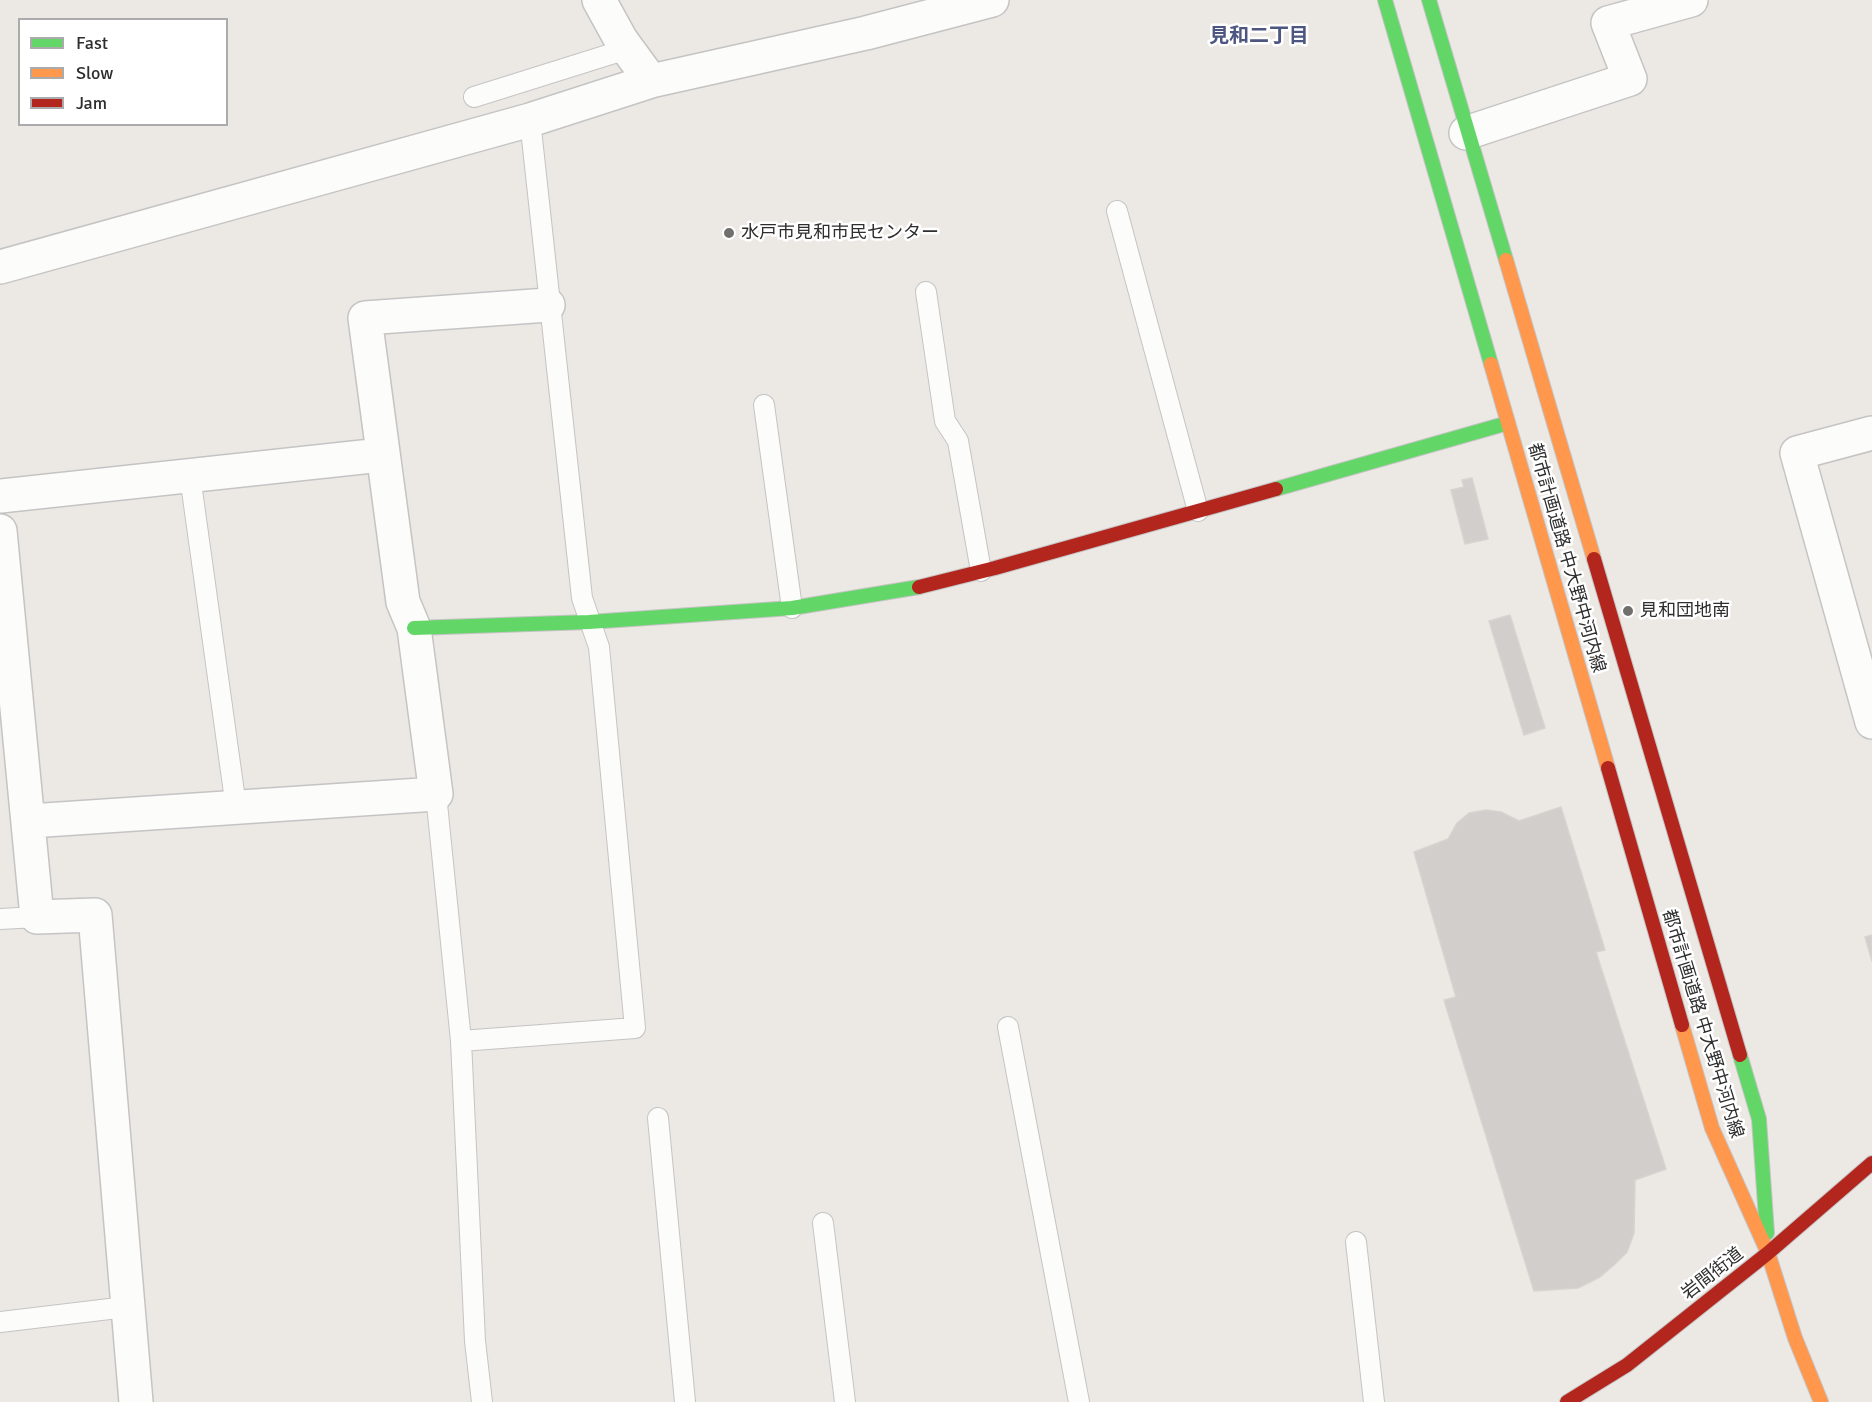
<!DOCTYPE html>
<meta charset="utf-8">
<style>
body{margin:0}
#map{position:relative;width:1872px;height:1402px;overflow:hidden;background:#ece8e4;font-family:Signika,sans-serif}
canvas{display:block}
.legend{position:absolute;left:18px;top:18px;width:210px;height:108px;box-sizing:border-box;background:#fff;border:2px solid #ababab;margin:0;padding:8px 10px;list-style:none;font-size:18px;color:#2e2e2e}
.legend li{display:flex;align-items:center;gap:12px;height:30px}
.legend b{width:30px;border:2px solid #ababab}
</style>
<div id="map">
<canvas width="1872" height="1402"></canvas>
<ul class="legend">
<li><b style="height:8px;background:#63d668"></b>Fast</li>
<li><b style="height:8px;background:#ff974d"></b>Slow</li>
<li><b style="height:8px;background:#b3261e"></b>Jam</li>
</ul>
</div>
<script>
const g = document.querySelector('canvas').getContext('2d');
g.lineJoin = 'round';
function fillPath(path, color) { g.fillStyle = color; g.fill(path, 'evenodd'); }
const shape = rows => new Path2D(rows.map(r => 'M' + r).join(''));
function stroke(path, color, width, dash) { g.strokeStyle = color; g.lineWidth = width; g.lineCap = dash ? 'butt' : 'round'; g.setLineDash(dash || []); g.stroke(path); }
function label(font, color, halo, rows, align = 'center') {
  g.font = font + ' Signika,"Noto Sans JP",sans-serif'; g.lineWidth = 5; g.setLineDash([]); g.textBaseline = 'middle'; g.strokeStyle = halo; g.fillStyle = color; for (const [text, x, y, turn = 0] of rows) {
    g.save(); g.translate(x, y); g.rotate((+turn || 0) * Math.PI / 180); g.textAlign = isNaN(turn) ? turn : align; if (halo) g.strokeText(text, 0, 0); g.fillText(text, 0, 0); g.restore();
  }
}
const building = shape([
 [1472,478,1488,539,1465,544,1451,490,1464,487,1462,480,1472,478],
 [1510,615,1545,728,1524,735,1489,621,1510,615],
 [1561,807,1605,950,1596,952,1666,1169,1635,1180,1634,1233,1627,1252,1614,1265,1600,1277,1578,1288,1534,1291,1444,1000,1456,997,1414,852,1448,839,1457,823,1469,813,1486,810,1501,812,1519,821,1561,807],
 [1872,935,1872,961,1865,937,1872,935]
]);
fillPath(building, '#d1cecb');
stroke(building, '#d7d4d0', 1.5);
const lane = shape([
 [474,97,627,49],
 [1117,211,1198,511],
 [926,292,945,421,958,441,981,571],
 [764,405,792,608],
 [190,476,236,807],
 [436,794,461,1041,475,1341,482,1402],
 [0,919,37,917],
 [1008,1027,1079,1402],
 [461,1041,635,1028,599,647,582,598,530,120],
 [658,1118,685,1402],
 [823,1223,845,1402],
 [1356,1242,1374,1402],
 [0,1322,126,1307]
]);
const street = shape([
 [599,0,621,40,651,81],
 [1466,133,1630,79,1608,23,1691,0],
 [0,267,530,120,651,81,866,33,992,0],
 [1872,433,1797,453,1872,722],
 [0,496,381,455],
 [0,531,37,917,95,915,136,1402],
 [30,821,436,794,414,628,403,602,365,318,548,305]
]);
const fast = shape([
 [1385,0,1491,364],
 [1429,0,1506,260],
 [1276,489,1508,423],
 [414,628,589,622,792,608,919,587],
 [1740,1055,1759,1119,1767,1233]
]);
const slow = shape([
 [1506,260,1594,559],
 [1491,364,1608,768],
 [1682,1025,1712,1128,1768,1253,1795,1338,1821,1402]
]);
const jam = shape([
 [1594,559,1740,1055],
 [919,587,995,568,1276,489],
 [1608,768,1682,1025],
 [1567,1402,1627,1365,1768,1253,1872,1163]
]);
stroke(lane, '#c5c4c5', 22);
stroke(street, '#c5c4c5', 36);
stroke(fast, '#c5c4c5', 16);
stroke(slow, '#c5c4c5', 16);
stroke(jam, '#c5c4c5', 16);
stroke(lane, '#fcfcfb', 20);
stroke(street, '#fcfcfb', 33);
stroke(fast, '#63d668', 14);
stroke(slow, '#ff974d', 14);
stroke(jam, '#b3261e', 14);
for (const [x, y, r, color] of [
 [729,233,6,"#706f6e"],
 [1628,611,6,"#706f6e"]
]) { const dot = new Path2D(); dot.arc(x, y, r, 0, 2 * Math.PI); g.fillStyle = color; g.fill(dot); stroke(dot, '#fff', 2); }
label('18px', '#2e2e2e', '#fff', [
 ["水戸市見和市民センター",741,233],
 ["見和団地南",1640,611]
], 'left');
label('18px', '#2e2e2e', '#fff', [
 ["都市計画道路 中大野中河内線",1566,558,74],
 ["都市計画道路 中大野中河内線",1702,1024,73],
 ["岩間街道",1713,1274,-38]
]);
label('bold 20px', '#4d5680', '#fff', [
 ["見和二丁目",1259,37]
]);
</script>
